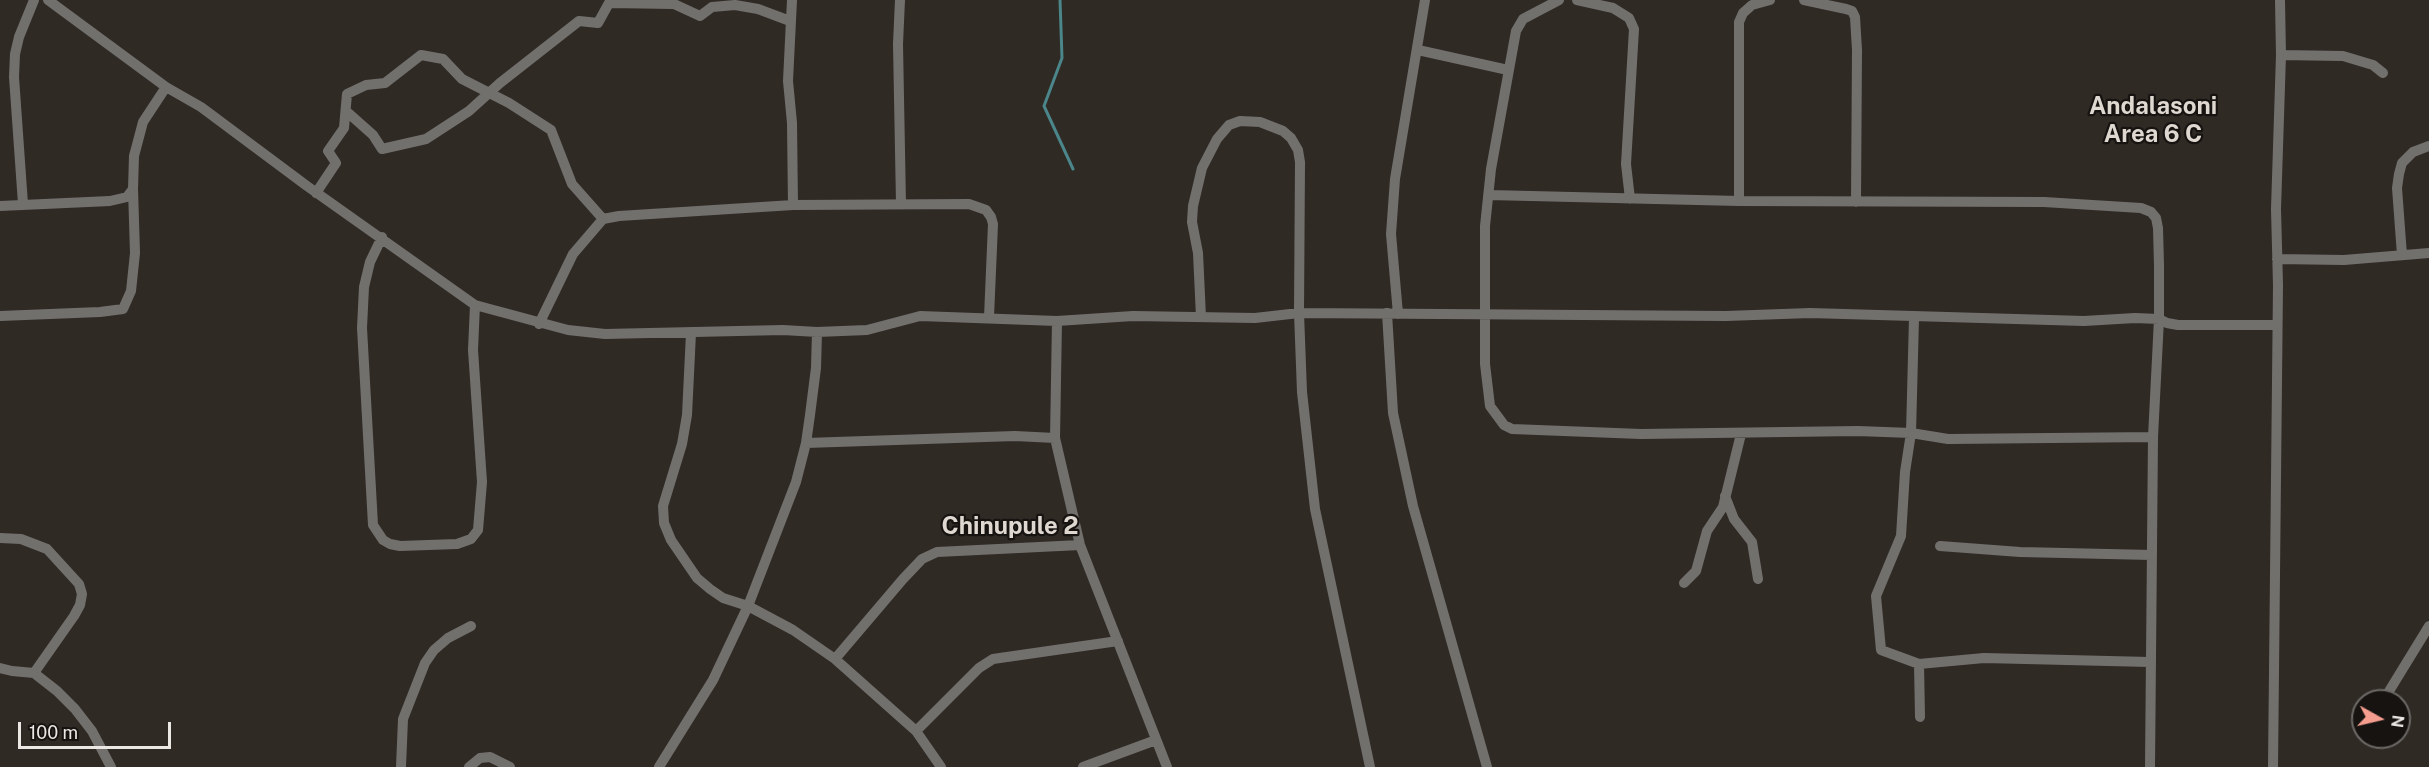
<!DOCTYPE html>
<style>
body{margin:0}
#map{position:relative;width:2429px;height:767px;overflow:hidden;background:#302a25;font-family:"Public Sans",sans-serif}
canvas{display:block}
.north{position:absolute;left:2351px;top:689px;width:60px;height:60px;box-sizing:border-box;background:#161311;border:2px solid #6b6865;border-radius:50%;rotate:98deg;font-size:16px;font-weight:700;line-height:24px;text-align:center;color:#ebe8e4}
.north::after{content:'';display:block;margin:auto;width:21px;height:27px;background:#f59d8e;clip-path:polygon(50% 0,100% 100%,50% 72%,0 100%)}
.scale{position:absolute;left:18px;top:722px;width:153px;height:27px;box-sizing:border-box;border:3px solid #ebe8e4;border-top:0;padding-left:8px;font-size:18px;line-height:21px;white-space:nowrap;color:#ebe8e4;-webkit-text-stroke:4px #161311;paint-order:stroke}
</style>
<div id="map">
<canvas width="2429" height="767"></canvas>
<div class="north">N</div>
<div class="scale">100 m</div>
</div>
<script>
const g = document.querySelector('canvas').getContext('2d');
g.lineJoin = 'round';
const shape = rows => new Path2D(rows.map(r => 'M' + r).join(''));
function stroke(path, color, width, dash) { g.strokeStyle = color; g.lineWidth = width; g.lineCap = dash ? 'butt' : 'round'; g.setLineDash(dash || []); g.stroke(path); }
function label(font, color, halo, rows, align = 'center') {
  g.font = font + ' "Public Sans",sans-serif'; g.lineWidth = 4.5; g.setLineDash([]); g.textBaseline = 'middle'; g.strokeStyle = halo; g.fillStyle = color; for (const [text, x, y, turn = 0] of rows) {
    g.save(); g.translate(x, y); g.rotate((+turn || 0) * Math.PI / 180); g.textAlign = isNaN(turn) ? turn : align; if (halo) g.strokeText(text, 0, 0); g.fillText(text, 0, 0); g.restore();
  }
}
stroke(shape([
 [1060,0,1062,58,1044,106,1073,169]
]), '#4b868a', 3);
stroke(shape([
 [48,0,166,87,201,107,307,186,475,305,568,330,605,334,783,330,817,332,867,330,920,316,1057,321,1133,316,1255,318,1299,313,1726,316,1810,313,2084,321,2135,318,2159,319,2167,323,2178,325,2276,325],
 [792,0,788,81,792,123,793,205],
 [900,0,898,44,901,204],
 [1559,0,1523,19,1516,31,1491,169,1485,226,1485,364,1490,406,1504,425,1512,429,1641,434,1858,431,1911,433,1948,439,2153,437],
 [1577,0,1613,8,1629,18,1634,29,1626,164,1630,199],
 [1804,0,1846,9,1852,11,1855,17,1857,50,1856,202],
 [1418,50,1508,70],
 [2281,55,2343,56,2373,65,2383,73],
 [346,111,373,135,382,149,426,139,469,111,500,83,579,21,598,23,609,3,674,4,700,16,712,7,735,5,758,9,790,21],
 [316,193,336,163,328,151,344,128,347,94,366,85,385,83,421,55,443,59,462,79,509,103,551,130,572,184,603,219],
 [1489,195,1739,201,2044,202,2141,208,2151,212,2156,218,2158,228,2159,265,2159,319,2153,437,2150,767],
 [1739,201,1739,22,1743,13,1752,5,1770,0],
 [23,204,14,77,15,54,19,37,34,0],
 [0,206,110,201,127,197,133,189],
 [382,237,370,262,364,287,362,328,373,525,383,540,390,544,400,546,457,544,471,539,478,530,482,482,473,350,475,305],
 [2402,255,2397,188,2399,174,2402,163,2413,152,2429,146],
 [2277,259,2344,260,2429,253],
 [1387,313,1393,413,1413,506,1487,767],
 [1398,314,1391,234,1395,179,1425,0],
 [0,316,100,312,123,309,131,291,135,253,133,189,134,156,143,122,166,87],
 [1201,317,1198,253,1192,222,1193,206,1202,168,1217,139,1229,125,1240,121,1260,122,1283,131,1291,138,1298,150,1300,162,1299,313,1302,392,1315,509,1370,767],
 [1914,318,1911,433,1905,472,1901,536,1876,596,1881,650,1919,664,1984,658,2150,662],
 [1057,321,1055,438,1080,545,1167,767],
 [539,324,573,254,603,219,619,216,793,205,969,204,986,210,991,217,993,224,989,317],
 [691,333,687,415,682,444,663,506,664,523,671,540,697,578,710,589,723,598,748,606,793,630,835,659,916,731,941,767],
 [806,443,1015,436,1055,438],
 [1725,496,1734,519,1752,542,1758,579],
 [0,538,21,539,47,549,79,584,82,594,80,605,74,616,34,673],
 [1940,546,2020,552,2152,555],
 [1684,583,1696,571,1707,531,1723,507,1741,434],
 [835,659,903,579,922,559,937,552,1080,545],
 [1919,664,1920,717],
 [0,668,12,671,34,673,57,691,75,709,92,731,111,767],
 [2383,701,2429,626],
 [916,731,979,668,993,659,1118,641],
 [401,767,403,719,425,663,434,650,448,638,471,626],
 [469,767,480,758,490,757,510,767],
 [659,767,713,680,748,606,796,482,806,443,810,415,816,368,817,332],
 [1083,767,1156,740],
 [2273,767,2278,285,2276,209,2281,55,2280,0]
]), '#72706d', 10);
label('bold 24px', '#dfd8d1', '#161311', [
 ["Andalasoni",2153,107],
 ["Area 6 C",2153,135],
 ["Chinupule 2",1010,527]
]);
</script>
